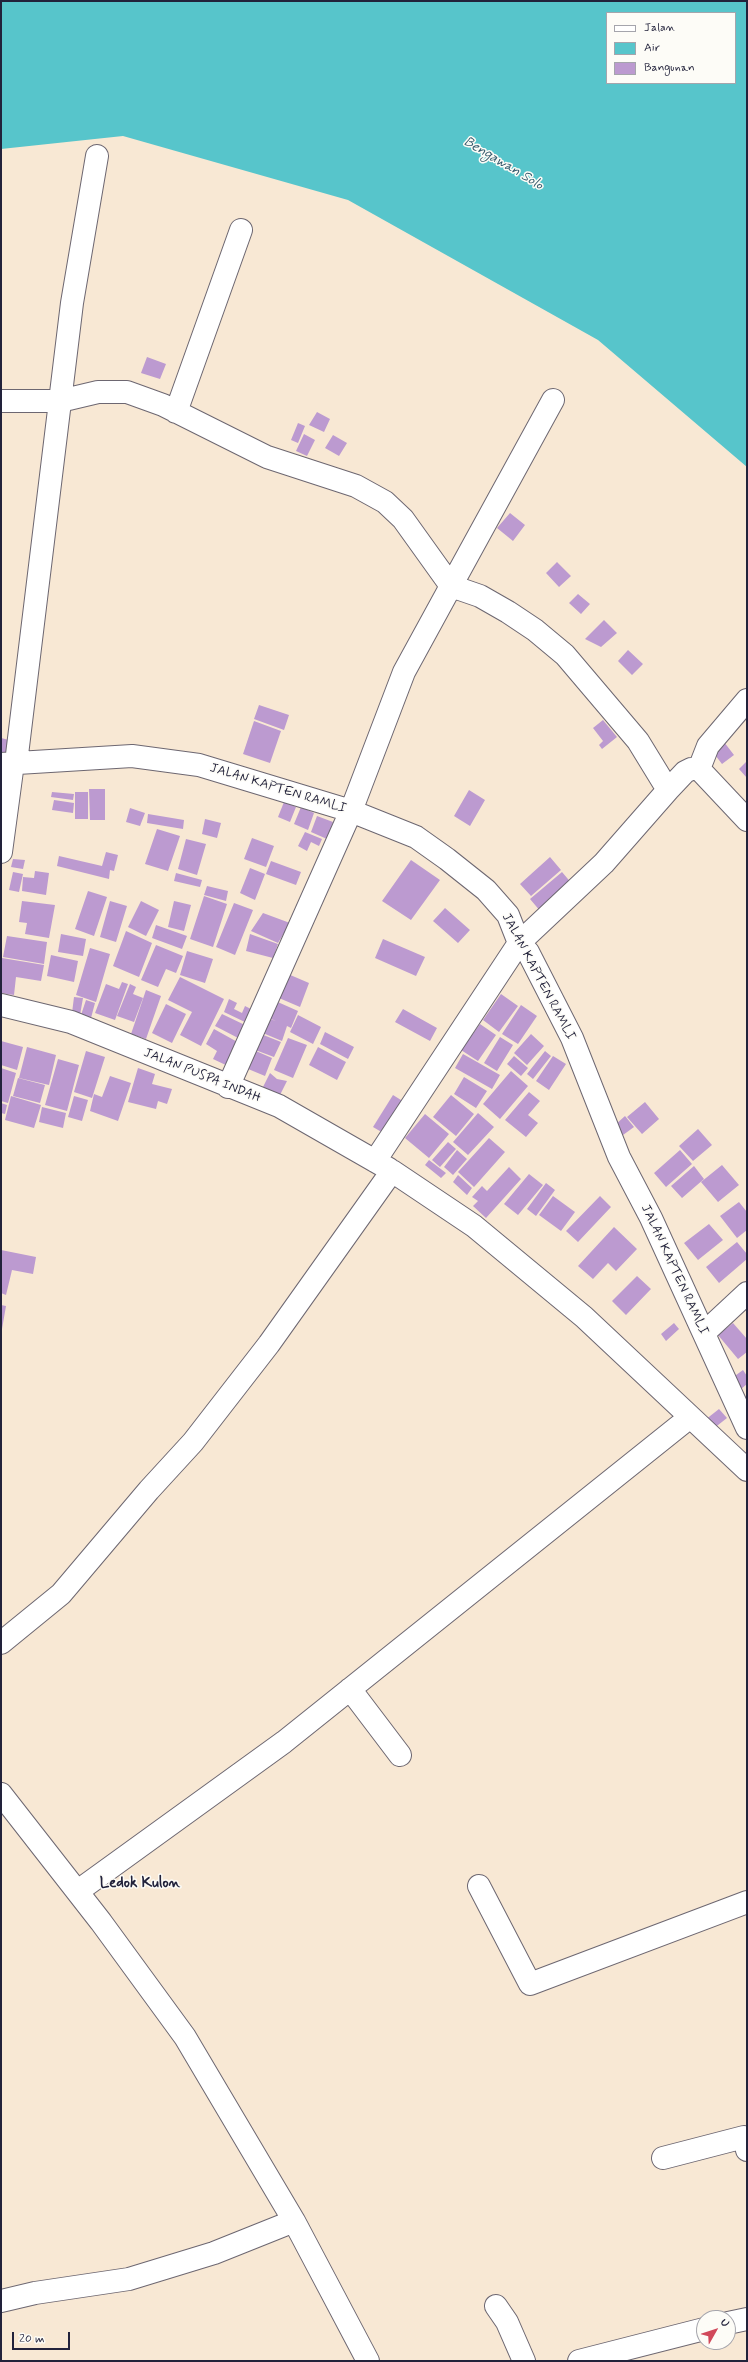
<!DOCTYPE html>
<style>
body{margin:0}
#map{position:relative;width:748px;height:2362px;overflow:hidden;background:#f8e8d4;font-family:Mynerve,sans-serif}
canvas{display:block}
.frame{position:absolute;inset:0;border:2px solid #22223b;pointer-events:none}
.legend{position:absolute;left:606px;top:12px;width:130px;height:72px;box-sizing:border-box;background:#fdfcf7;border:1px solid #a5a5ac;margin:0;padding:5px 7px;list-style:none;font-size:12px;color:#22223b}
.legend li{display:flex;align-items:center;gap:8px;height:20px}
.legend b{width:20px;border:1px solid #a5a5ac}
.north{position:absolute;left:696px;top:2310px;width:40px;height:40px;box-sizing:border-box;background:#fdfcf7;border:1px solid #a5a5ac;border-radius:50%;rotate:51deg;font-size:11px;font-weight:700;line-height:16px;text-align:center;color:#22223b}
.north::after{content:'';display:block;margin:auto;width:14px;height:18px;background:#d1495b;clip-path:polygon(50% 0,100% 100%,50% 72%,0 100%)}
.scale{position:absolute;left:12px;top:2332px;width:58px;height:18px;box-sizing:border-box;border:2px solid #22223b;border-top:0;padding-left:5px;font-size:12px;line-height:14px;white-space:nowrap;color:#22223b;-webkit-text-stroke:3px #fdfcf7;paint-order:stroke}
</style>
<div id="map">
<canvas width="748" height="2362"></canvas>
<div class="frame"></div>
<ul class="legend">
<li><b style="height:5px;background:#fff"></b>Jalan</li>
<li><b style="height:11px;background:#57c5cb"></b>Air</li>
<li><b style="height:11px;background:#bc9ad0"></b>Bangunan</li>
</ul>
<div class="north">U</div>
<div class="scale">20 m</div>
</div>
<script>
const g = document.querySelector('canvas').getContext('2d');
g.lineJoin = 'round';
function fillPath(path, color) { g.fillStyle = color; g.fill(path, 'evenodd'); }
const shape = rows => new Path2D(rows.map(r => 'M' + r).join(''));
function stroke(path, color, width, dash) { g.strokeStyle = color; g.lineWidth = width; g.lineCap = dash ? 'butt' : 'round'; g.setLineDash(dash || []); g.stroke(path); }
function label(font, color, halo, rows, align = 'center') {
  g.font = font + ' Mynerve,sans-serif'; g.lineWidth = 3; g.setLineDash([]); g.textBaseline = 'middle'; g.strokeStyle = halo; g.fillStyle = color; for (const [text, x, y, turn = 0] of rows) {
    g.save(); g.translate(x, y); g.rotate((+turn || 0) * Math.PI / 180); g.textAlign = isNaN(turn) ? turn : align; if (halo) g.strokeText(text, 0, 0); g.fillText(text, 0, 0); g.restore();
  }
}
fillPath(shape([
 [1,1,747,1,747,467,598,340,348,200,123,136,1,149],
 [607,13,735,13,735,83,607,83]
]), '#57c5cb');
fillPath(shape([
 [147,357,166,364,160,379,141,373],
 [317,412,330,419,324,432,309,425],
 [298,423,305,426,298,443,291,440],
 [304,434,315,440,307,456,296,451],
 [333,435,347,443,339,456,325,448],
 [510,513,525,525,513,541,497,528],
 [557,562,571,576,559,587,546,573],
 [578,594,590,604,581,614,569,603],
 [604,620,617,633,601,647,585,639],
 [628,650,643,664,632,675,618,661],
 [259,705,289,715,284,730,254,719],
 [603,720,617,737,602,749,599,745,603,741,593,728],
 [254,721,281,731,270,763,243,754],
 [1,738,9,740,7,756,1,755],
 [724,742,734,755,722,764,712,751],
 [747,761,747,778,739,769],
 [89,789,105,789,105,820,90,820],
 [469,790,485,800,470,826,454,816],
 [52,792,74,794,73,800,51,797],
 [75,792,88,792,88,819,75,819],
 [54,800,74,803,73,813,52,810],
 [284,802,296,807,290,822,278,817],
 [301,807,314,813,308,830,294,824],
 [130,808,145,813,140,826,126,822],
 [148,814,184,820,183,829,147,823],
 [317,816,333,822,327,839,311,832],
 [205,819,221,823,217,838,202,834],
 [157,829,180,836,168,871,145,864],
 [305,832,322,839,319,846,311,842,307,851,298,846],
 [252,838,274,846,266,867,244,859],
 [186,839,206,844,197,875,178,869],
 [106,852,118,855,114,871,110,870,109,879,57,866,59,856,102,866],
 [550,857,561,870,531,896,520,884],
 [13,859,25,860,23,869,11,867],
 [411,860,440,880,411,920,382,901],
 [271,861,301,872,296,885,266,874],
 [250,868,265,874,255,900,240,893],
 [35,871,49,873,46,895,22,891,23,877,34,878],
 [13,872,23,874,19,892,9,890],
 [562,872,573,885,541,912,530,899],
 [176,873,202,880,200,887,174,881],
 [207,886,228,891,226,901,204,895],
 [88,891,107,897,94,936,75,929],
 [204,896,227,904,213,947,190,939],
 [22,901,55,905,49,938,25,934,27,923,19,922],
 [110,901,127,906,116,942,100,937],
 [141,901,159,910,146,936,128,927],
 [174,901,191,905,184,931,168,927],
 [234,903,253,910,235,955,216,947],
 [445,908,470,930,458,943,433,921],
 [263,913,290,923,278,943,251,931],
 [156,925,187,936,182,949,152,938],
 [126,931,152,943,139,977,113,966],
 [61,934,86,939,83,956,58,952],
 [250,934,278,944,273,958,246,951],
 [7,936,47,942,44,964,3,957],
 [383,939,425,957,416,976,375,958],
 [156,945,183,956,176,973,166,969,158,987,141,980],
 [90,948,110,954,96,1002,76,995],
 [187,951,213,959,205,983,180,975],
 [51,955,78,961,74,982,47,976],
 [2,958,44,965,41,981,16,977,14,995,1,993],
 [281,971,309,983,300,1007,272,995],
 [180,977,224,999,201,1046,180,1035,192,1012,168,1000],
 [122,982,128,984,115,1020,95,1013,106,984,119,989],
 [130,984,136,987,133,994,143,998,134,1022,117,1016],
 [146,990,161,996,146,1039,131,1034],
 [501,994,518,1006,499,1032,483,1020],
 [74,997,83,998,80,1015,72,1013],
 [229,999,237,1003,234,1009,242,1013,245,1006,255,1011,249,1024,224,1012],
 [271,999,298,1011,291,1028,287,1026,282,1041,258,1031,264,1017,276,1021,264,1016],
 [86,1000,95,1003,91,1018,81,1015],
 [166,1004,186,1014,172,1043,152,1033],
 [521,1005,537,1016,518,1044,502,1034],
 [403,1009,437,1028,430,1041,395,1022],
 [222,1014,247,1026,240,1039,215,1026],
 [298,1015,321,1027,313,1044,290,1032],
 [480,1024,496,1035,478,1061,461,1050],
 [214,1029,241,1044,230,1067,213,1059,217,1051,206,1044],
 [256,1032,281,1042,274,1057,250,1048],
 [325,1032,354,1047,348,1059,320,1044],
 [531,1034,544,1046,527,1065,514,1053],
 [500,1037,513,1045,497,1071,484,1063],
 [288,1038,307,1045,293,1078,274,1070],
 [1,1041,23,1047,17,1070,1,1065],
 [27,1047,56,1055,49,1085,19,1078],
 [318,1047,346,1062,337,1080,309,1065],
 [249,1048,272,1058,265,1076,241,1066],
 [86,1051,105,1057,92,1098,74,1092],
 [545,1051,551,1056,533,1079,527,1074],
 [463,1054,500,1075,492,1089,455,1068],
 [514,1056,528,1068,521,1076,507,1064],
 [553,1056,566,1064,549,1090,536,1081],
 [58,1059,79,1065,67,1111,45,1105],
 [1,1068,16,1073,8,1103,1,1101],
 [138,1068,155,1074,152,1084,172,1089,167,1104,158,1101,156,1109,128,1102],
 [511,1071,528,1086,500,1119,483,1104],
 [270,1073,277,1079,287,1081,279,1097,262,1089],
 [110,1076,131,1083,118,1121,90,1111,94,1094,102,1097],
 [464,1077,487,1091,476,1108,454,1094],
 [18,1078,45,1085,40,1103,13,1096],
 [529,1092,540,1101,528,1115,538,1123,526,1137,505,1120],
 [393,1095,409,1105,390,1137,373,1127],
 [451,1095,474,1114,456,1136,433,1117],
 [11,1096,41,1105,34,1128,5,1120],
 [74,1096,88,1100,82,1121,68,1117],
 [645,1102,659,1119,642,1134,627,1117],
 [1,1103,7,1105,5,1114,1,1113],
 [42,1107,66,1113,63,1128,39,1122],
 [478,1113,494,1127,468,1155,453,1142],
 [425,1114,449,1134,429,1158,405,1138],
 [625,1116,634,1127,623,1135,615,1125],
 [698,1129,712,1145,693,1161,679,1146],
 [489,1138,505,1152,474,1187,458,1172],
 [448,1142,456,1149,440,1167,432,1160],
 [457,1150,467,1159,453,1175,444,1167],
 [680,1150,692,1164,666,1187,654,1173],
 [429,1160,446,1173,441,1178,425,1165],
 [722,1165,739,1185,718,1202,701,1182],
 [694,1166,704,1179,682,1198,671,1186],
 [509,1167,521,1179,486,1218,473,1206,478,1201,472,1197,482,1186,487,1191],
 [529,1174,543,1185,518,1215,504,1204],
 [458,1175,472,1188,467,1195,453,1182],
 [546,1183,555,1190,536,1216,527,1209],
 [553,1196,575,1212,561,1231,539,1215],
 [600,1196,611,1207,578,1242,566,1231],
 [739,1202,747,1212,747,1230,737,1238,720,1216],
 [709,1224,723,1240,698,1260,684,1243],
 [614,1227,637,1249,616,1271,608,1263,593,1279,578,1266],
 [737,1242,747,1254,747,1259,719,1283,706,1267],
 [1,1250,36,1257,33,1274,12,1270,6,1295,1,1293],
 [637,1276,651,1289,626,1315,612,1301],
 [1,1305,6,1306,2,1329,1,1329],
 [674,1323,679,1329,666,1341,661,1334],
 [733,1323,747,1339,747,1352,738,1359,718,1335],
 [743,1370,747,1376,747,1384,741,1389,732,1378],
 [719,1409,727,1418,713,1429,705,1420]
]), '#bc9ad0');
const minor = shape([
 [1,401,60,401,98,392,127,392,163,405,267,457,356,486,385,502,403,519,451,586,404,672,351,811,228,1087],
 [176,412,241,230],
 [16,763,72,303,97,156],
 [1,764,132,756,199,765,351,811,416,837,447,859,486,890,508,915,519,943,528,952,572,1038,619,1157,651,1218,747,1428],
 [699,769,708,746,747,700],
 [668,790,685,772,691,769,699,769,747,820],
 [1,852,13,763],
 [1,1005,71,1022,279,1106,389,1169],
 [375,1161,519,943,604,863,668,790,638,741,565,655,535,630,508,612,480,596,451,586,553,400],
 [704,1333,747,1293],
 [1,1643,61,1594,149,1490,193,1442,269,1344,392,1171,474,1226,584,1317,747,1470],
 [350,1689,400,1755],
 [1,1794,101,1922,185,2037,294,2221,368,2361],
 [479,1886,530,1984,747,1902],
 [78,1891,284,1742,689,1418],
 [663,2158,744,2137,747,2150],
 [1,2301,35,2293,129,2279,214,2253,294,2221],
 [496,2306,507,2322,524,2361],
 [728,2323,747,2319],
 [579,2361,704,2329]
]);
stroke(minor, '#6d6771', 24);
stroke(minor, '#fff', 22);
label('13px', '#22223b', '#fdfcf7', [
 ["JALAN KAPTEN RAMLI",278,789,17],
 ["JALAN KAPTEN RAMLI",538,977,62],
 ["JALAN PUSPA INDAH",202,1076,22],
 ["JALAN KAPTEN RAMLI",674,1270,65]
]);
label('italic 14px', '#355b6d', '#fdfcf7', [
 ["Bengawan Solo",503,164,31]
]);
label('bold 15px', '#22223b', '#fdfcf7', [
 ["Ledok Kulon",140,1884]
]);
</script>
